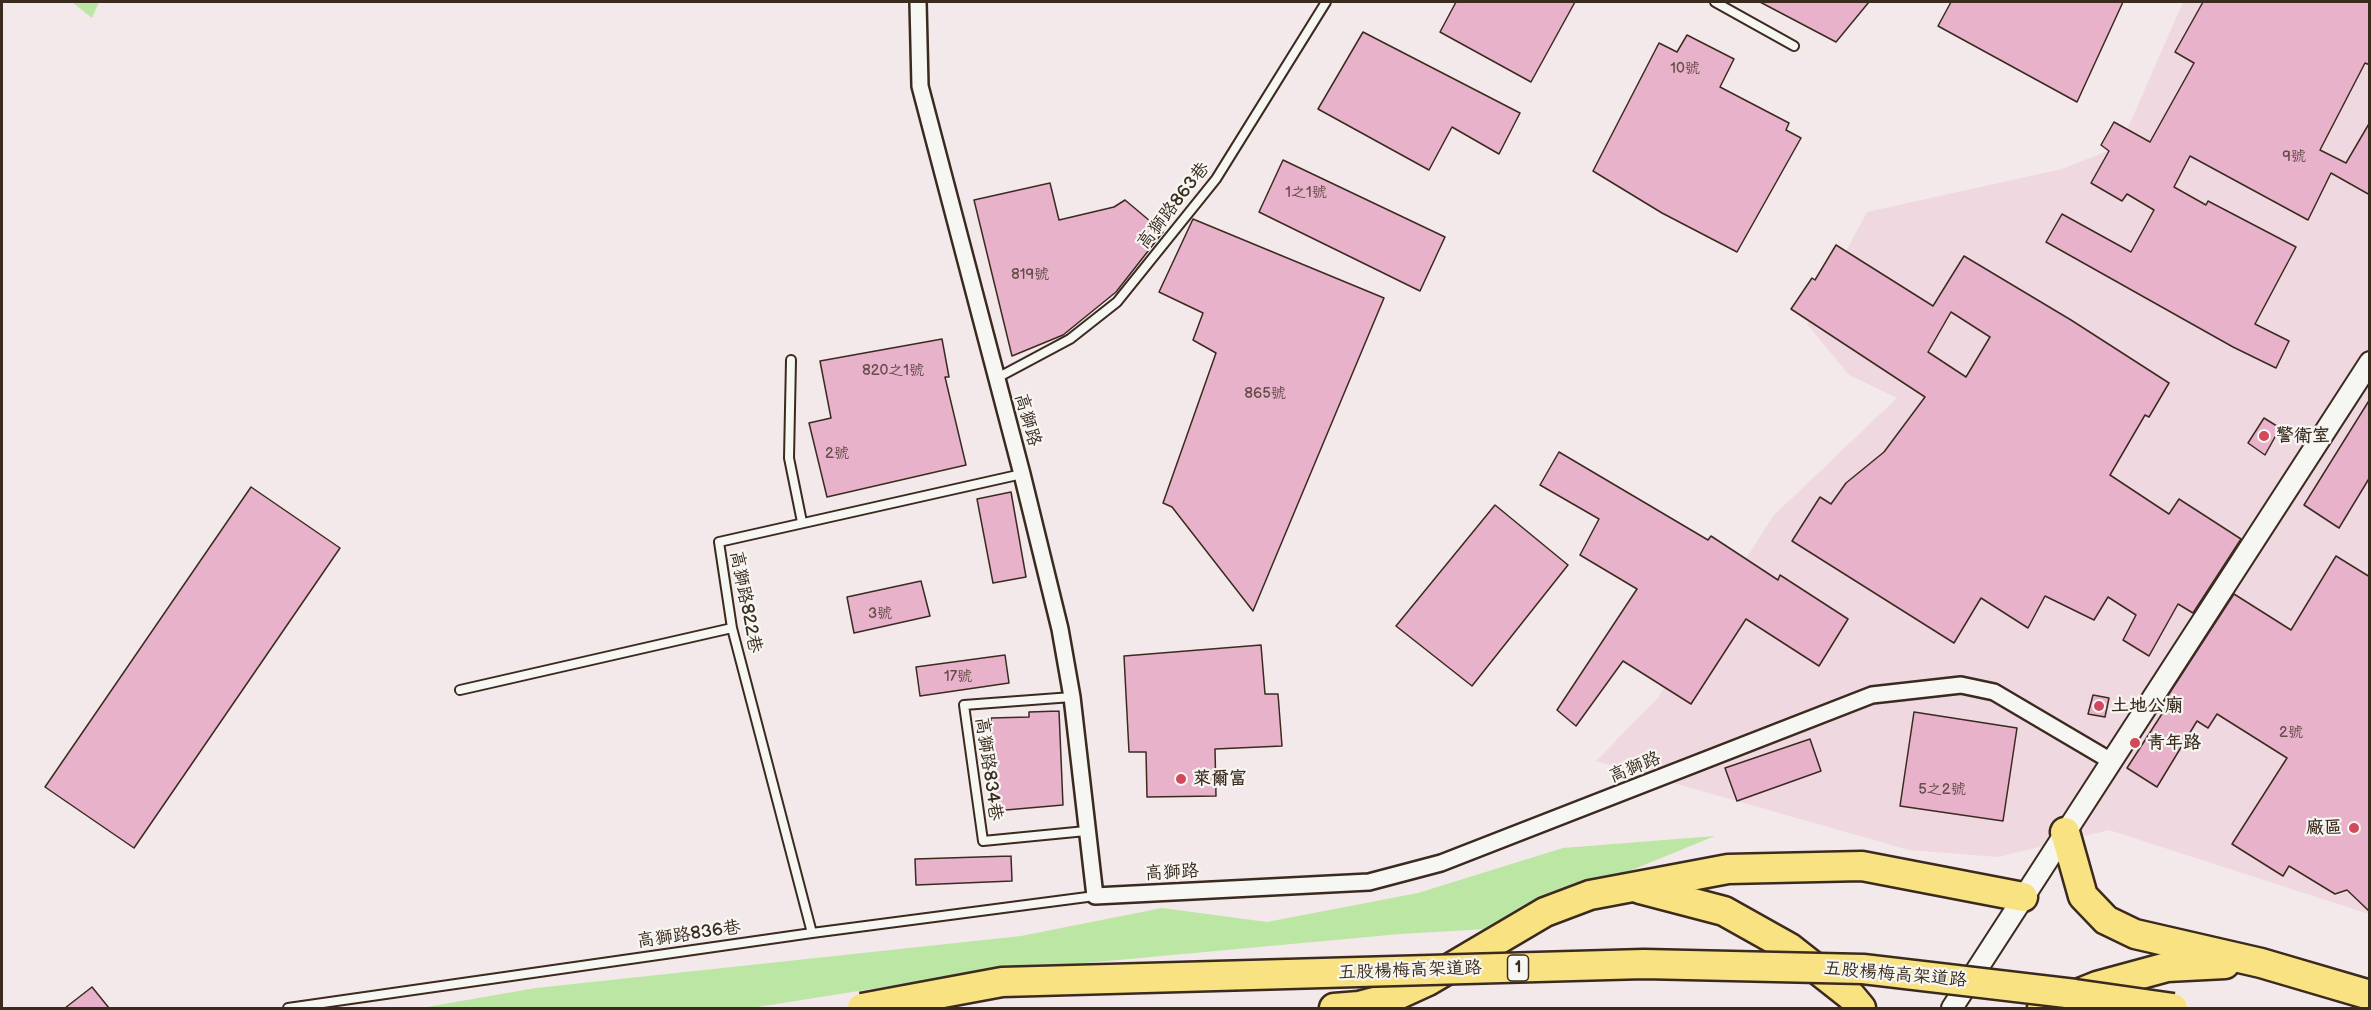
<!DOCTYPE html>
<meta charset="utf-8">
<style>
body{margin:0}
#map{position:relative;width:2371px;height:1010px;overflow:hidden;background:#f3e8ea;font-family:"Balsamiq Sans",sans-serif}
canvas{display:block}
.frame{position:absolute;inset:0;border:3px solid #3b2a1e;pointer-events:none}
</style>
<div id="map">
<canvas width="2371" height="1010"></canvas>
<div class="frame"></div>
</div>
<script>
const g = document.querySelector('canvas').getContext('2d');
g.lineJoin = 'round';
function fillPath(path, color) { g.fillStyle = color; g.fill(path, 'evenodd'); }
const shape = rows => new Path2D(rows.map(r => 'M' + r).join(''));
function stroke(path, color, width, dash) { g.strokeStyle = color; g.lineWidth = width; g.lineCap = dash ? 'butt' : 'round'; g.setLineDash(dash || []); g.stroke(path); }
function label(font, color, halo, rows, align = 'center') {
  g.font = font + ' "Balsamiq Sans","LXGW WenKai TC",sans-serif'; g.lineWidth = 4.5; g.setLineDash([]); g.textBaseline = 'middle'; g.strokeStyle = halo; g.fillStyle = color; for (const [text, x, y, turn = 0] of rows) {
    g.save(); g.translate(x, y); g.rotate((+turn || 0) * Math.PI / 180); g.textAlign = isNaN(turn) ? turn : align; if (halo) g.strokeText(text, 0, 0); g.fillText(text, 0, 0); g.restore();
  }
}
fillPath(shape([
 [2183,2,2369,2,2369,914,2109,830,1998,857,1909,850,1596,761,1657,699,1773,516,1897,398,1849,375,1807,324,1867,212,2062,169,2120,146]
]), '#f0d8e1');
fillPath(shape([
 [72,2,99,2,92,18],
 [1715,836,1487,929,1400,934,966,974,751,1008,421,1008,536,988,1021,936,1162,908,1267,922,1418,893,1563,848]
]), '#bce6a3');
const building = shape([
 [1456,2,1575,2,1531,82,1440,32,1456,2],
 [1760,2,1869,2,1836,42,1760,2],
 [1951,2,2123,2,2077,102,1938,26,1951,2],
 [2203,2,2370,2,2370,65,2365,63,2320,150,2346,163,2370,122,2370,195,2331,173,2308,220,2190,156,2174,187,2206,205,2208,201,2296,247,2255,324,2289,341,2276,368,2233,347,2046,242,2062,214,2131,252,2154,210,2127,194,2122,201,2091,183,2109,151,2101,145,2114,122,2150,142,2194,63,2175,52,2203,2],
 [1363,32,1520,113,1499,154,1452,127,1429,170,1318,109,1363,32],
 [1687,35,1734,59,1720,87,1789,123,1786,130,1801,138,1737,252,1662,213,1593,171,1659,43,1677,52,1687,35],
 [1283,160,1445,237,1420,291,1259,212,1283,160],
 [1050,183,1059,220,1114,207,1125,200,1163,232,1116,292,1063,335,1012,356,974,200,1050,183],
 [1193,219,1384,298,1253,611,1172,507,1163,503,1216,353,1193,340,1203,313,1159,292,1193,219],
 [1836,245,1933,306,1964,256,2071,320,2169,383,2149,417,2145,415,2110,475,2169,514,2179,499,2241,539,2193,613,2178,604,2149,656,2123,640,2136,615,2108,597,2094,620,2045,596,2028,628,1981,598,1954,643,1792,541,1820,497,1831,504,1846,483,1884,452,1925,397,1791,309,1812,278,1815,280,1836,245],
 [1951,312,1990,337,1966,377,1928,352,1951,312],
 [942,339,949,377,945,377,966,465,827,497,809,423,831,418,820,361,942,339],
 [2370,399,2370,477,2339,528,2304,505,2370,399],
 [2264,418,2280,428,2265,455,2248,443,2264,418],
 [1559,452,1708,540,1711,536,1778,580,1780,575,1848,619,1819,666,1746,619,1691,704,1623,661,1576,726,1557,710,1637,589,1580,555,1599,519,1540,485,1559,452],
 [251,487,340,548,134,848,45,787,251,487],
 [1011,492,1026,577,993,583,977,499,1011,492],
 [1495,505,1568,565,1472,686,1396,626,1495,505],
 [2336,556,2370,577,2370,912,2347,890,2335,894,2289,866,2283,876,2232,844,2287,758,2217,714,2208,728,2197,721,2157,787,2127,768,2169,703,2165,700,2234,594,2291,630,2336,556],
 [921,581,930,616,854,633,847,597,921,581],
 [1261,645,1265,694,1278,694,1282,746,1215,749,1216,796,1147,797,1146,752,1129,752,1124,656,1261,645],
 [1005,655,1009,683,920,696,916,667,1005,655],
 [2093,695,2109,698,2105,717,2088,714,2093,695],
 [1059,711,1063,805,994,811,991,718,1029,717,1029,712,1059,711],
 [1914,712,2017,728,2003,821,1900,806,1914,712],
 [1810,739,1821,771,1737,801,1725,768,1810,739],
 [1011,856,1012,881,916,885,915,859,1011,856],
 [92,987,109,1008,65,1008,92,987]
]);
fillPath(building, '#e8b2cb');
stroke(building, '#3b2a1e', 1.5);
const service = shape([
 [1715,2,1794,46],
 [791,360,789,458,802,522],
 [997,378,1070,339,1117,302,1216,179,1326,2],
 [460,690,732,628],
 [1072,697,964,705,983,841,1086,831],
 [812,933,732,628,719,542,1022,474],
 [288,1008,812,933,1095,896]
]);
const minor = shape([
 [918,2,920,86,1022,474,1060,629,1072,697,1095,896,1369,882,1441,863,1872,695,1961,685,1994,692,2111,761]
]);
const tertiary = shape([
 [1952,1008,2370,362]
]);
const motorway = shape([
 [2065,832,2083,896,2106,920,2135,934,2261,963,2370,995],
 [1640,889,1724,911,1790,948,1851,996,1861,1008],
 [1334,1008,1359,1006,1393,997,1428,981,1545,912,1590,895,1728,869,1862,866,2023,897],
 [2042,1008,2097,986,2167,967,2225,964]
]);
stroke(service, '#3b2a1e', 12);
stroke(minor, '#3b2a1e', 20);
stroke(tertiary, '#3b2a1e', 24);
stroke(motorway, '#3b2a1e', 33);
stroke(service, '#f6f6f2', 8);
stroke(minor, '#f6f6f2', 15);
stroke(tertiary, '#f6f6f2', 20);
stroke(motorway, '#f8e281', 28);
const motorwayBridge = shape([
 [862,1008,1002,982,1644,964,1863,969,2075,994,2173,1008]
]);
stroke(motorwayBridge, '#3b2a1e', 33, []);
stroke(motorwayBridge, '#f8e281', 28);
for (const [x, y, r, color] of [
 [2264,436,6,"#d1495b"],
 [2099,706,6,"#d1495b"],
 [2135,743,6,"#d1495b"],
 [1181,779,6,"#d1495b"],
 [2354,828,6,"#d1495b"]
]) { const dot = new Path2D(); dot.arc(x, y, r, 0, 2 * Math.PI); g.fillStyle = color; g.fill(dot); stroke(dot, '#f6f6f2', 2); }
label('15px', '#664c49', null, [
 ["10號",1685,69],
 ["9號",2294,157],
 ["1之1號",1306,193],
 ["819號",1030,275],
 ["820之1號",893,371],
 ["865號",1265,394],
 ["2號",837,454],
 ["3號",880,614],
 ["17號",958,677],
 ["2號",2291,733],
 ["5之2號",1942,790]
]);
for (const [x, y, w] of [
 [1518,968,21]
]) { const box = new Path2D(); box.roundRect(x - w / 2, y - 13, w, 26, 4.5); g.fillStyle = '#f6f6f2'; g.fill(box); stroke(box, '#3b2a1e', 1.5); }
label('bold 16px', '#3b2a1e', null, [
 ["1",1518,968]
]);
label('18px', '#3b2a1e', '#f6f6f2', [
 ["高獅路863巷",1174,206,-52],
 ["高獅路",1027,420,74],
 ["高獅路822巷",745,602,79],
 ["高獅路",1635,768,-22],
 ["高獅路834巷",988,769,82],
 ["高獅路",1172,873,-3],
 ["高獅路836巷",689,935,-8],
 ["五股楊梅高架道路",1410,971,-2],
 ["五股楊梅高架道路",1895,975,5]
]);
label('bold 18px', '#3b2a1e', '#f6f6f2', [
 ["警衛室",2276,436],
 ["土地公廟",2111,706],
 ["青年路",2147,743],
 ["萊爾富",1193,779],
 ["廠區",2342,828,"right"]
], 'left');
</script>
